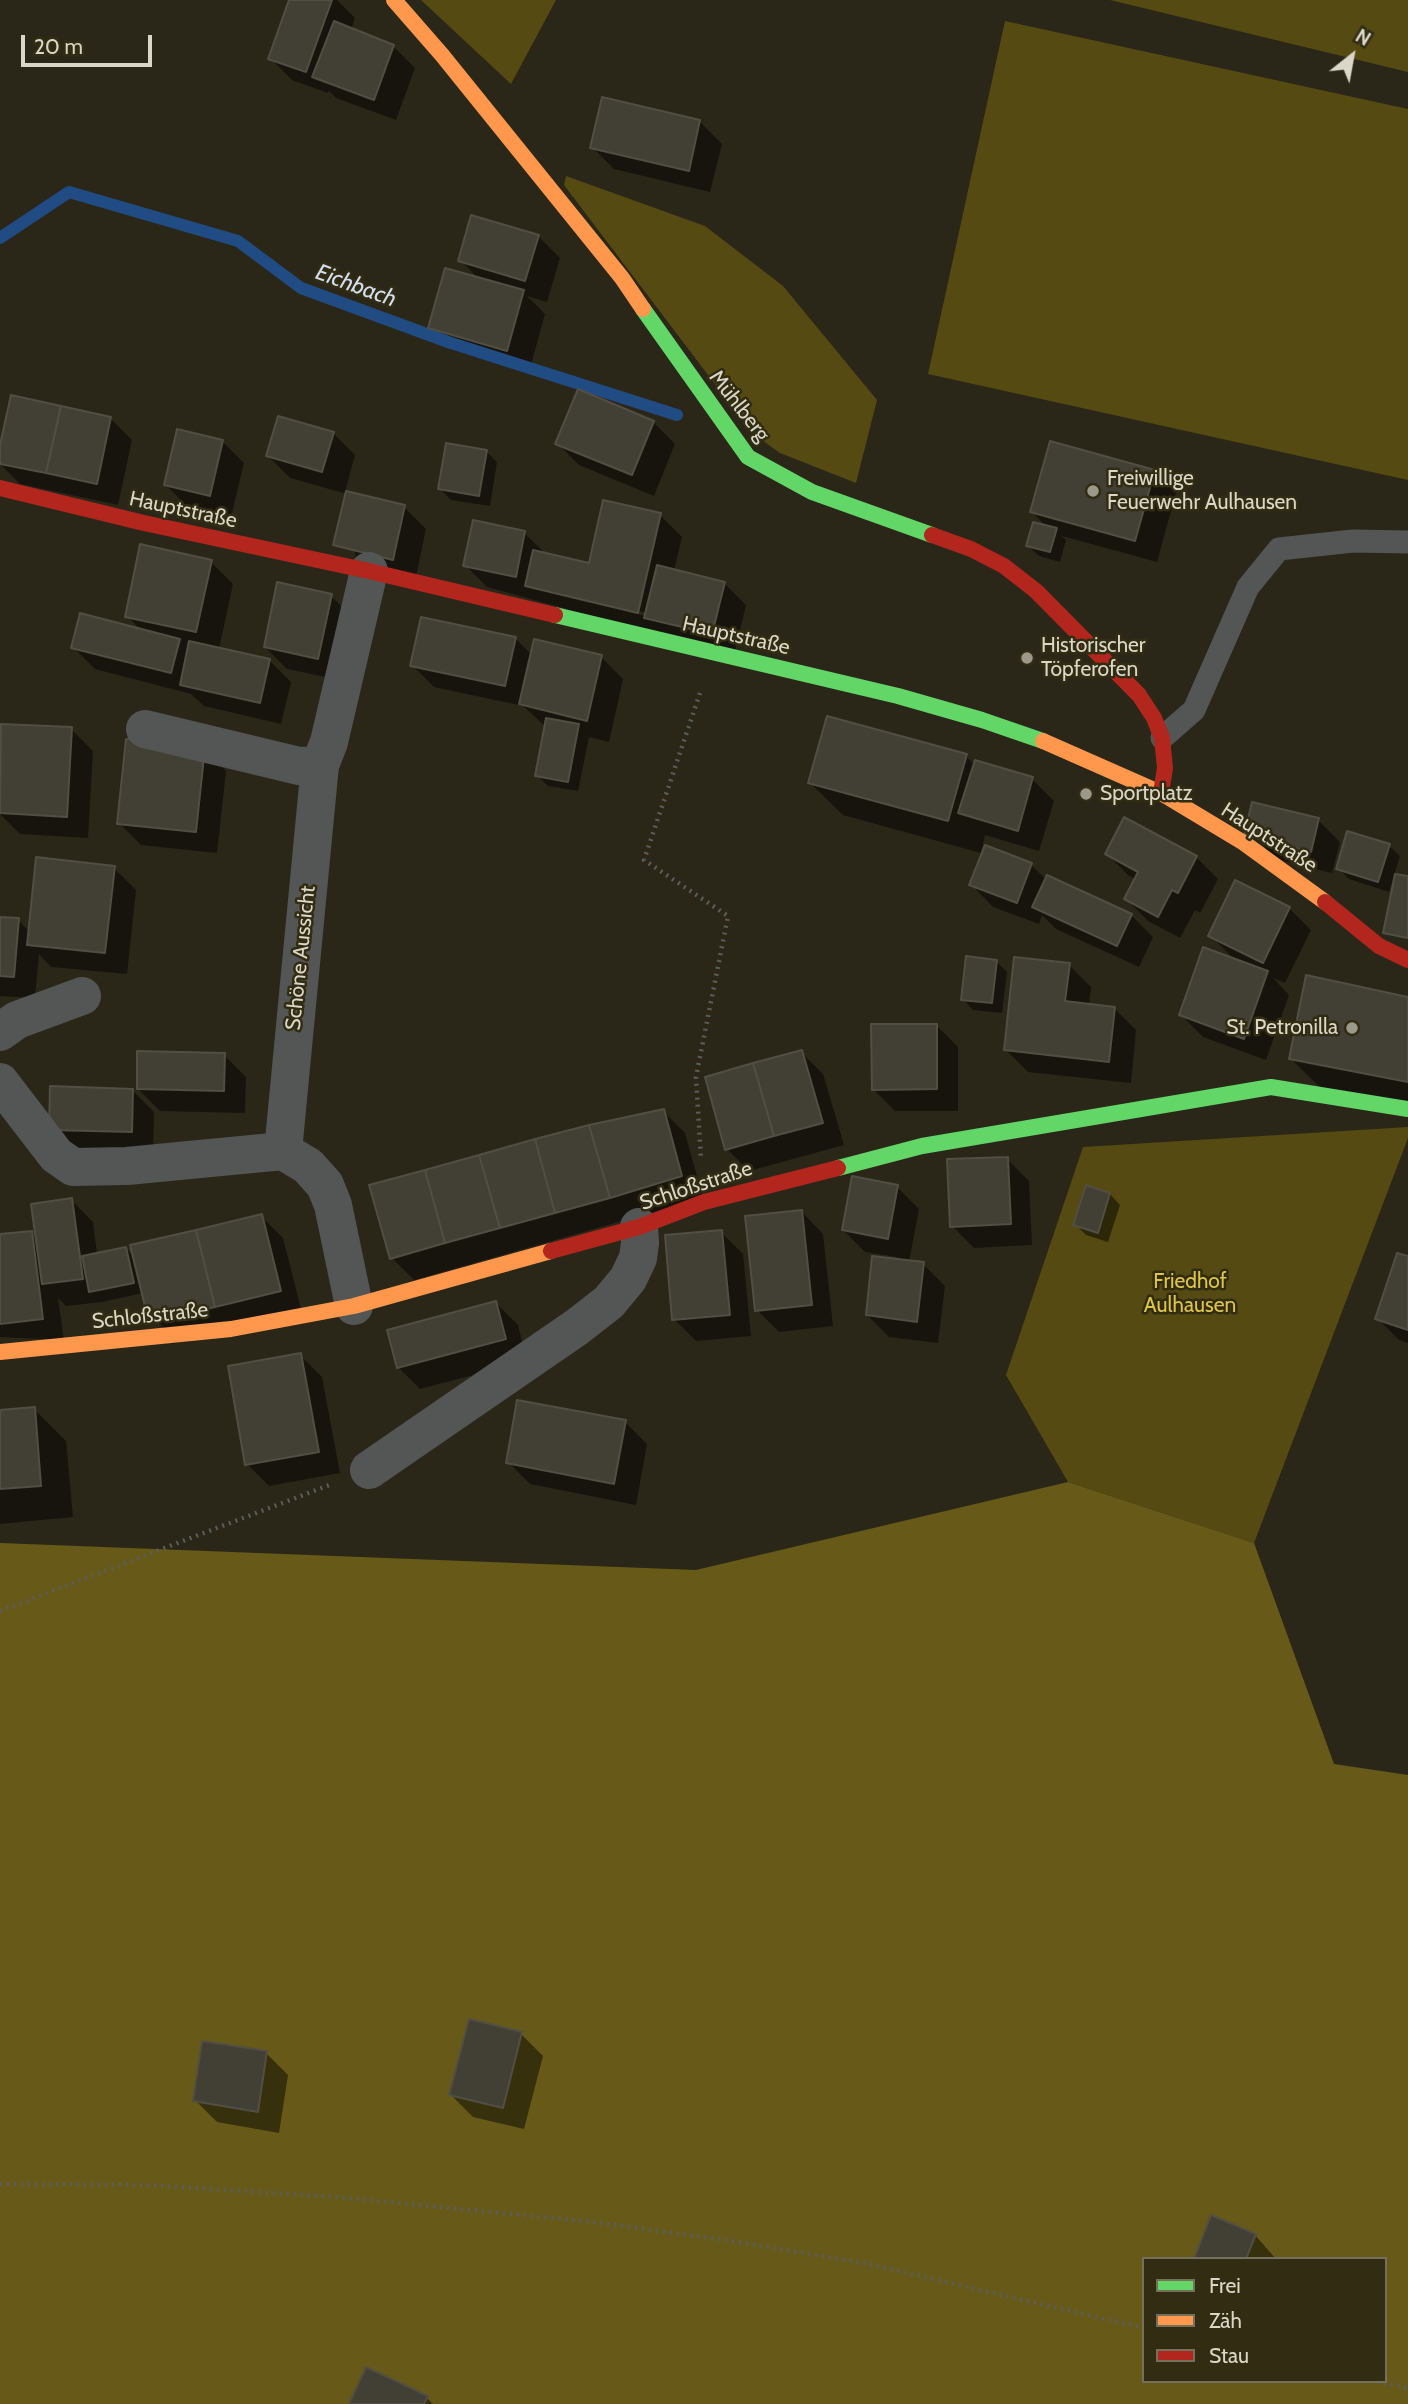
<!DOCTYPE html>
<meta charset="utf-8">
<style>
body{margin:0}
#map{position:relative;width:1408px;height:2404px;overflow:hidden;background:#2a2719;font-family:Cabin,sans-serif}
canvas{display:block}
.legend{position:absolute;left:1142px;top:2257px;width:245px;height:126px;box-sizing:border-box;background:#312c12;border:2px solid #75705b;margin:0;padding:9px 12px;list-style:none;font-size:21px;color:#dad7c8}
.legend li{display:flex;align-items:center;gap:14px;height:35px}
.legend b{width:35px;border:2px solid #75705b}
.north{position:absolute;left:1317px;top:21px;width:70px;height:70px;-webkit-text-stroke:5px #312c12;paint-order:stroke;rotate:31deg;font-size:19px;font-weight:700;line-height:28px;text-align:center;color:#dad7c8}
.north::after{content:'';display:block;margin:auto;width:24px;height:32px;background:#dad7c8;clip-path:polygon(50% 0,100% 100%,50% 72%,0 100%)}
.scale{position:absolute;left:21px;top:35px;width:131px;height:32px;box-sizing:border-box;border:4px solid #dad7c8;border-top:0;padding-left:9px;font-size:21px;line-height:24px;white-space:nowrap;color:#dad7c8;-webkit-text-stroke:5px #312c12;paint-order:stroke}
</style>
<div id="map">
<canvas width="1408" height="2404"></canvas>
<ul class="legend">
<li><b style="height:9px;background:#63d668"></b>Frei</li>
<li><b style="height:9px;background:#ff974d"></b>Zäh</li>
<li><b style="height:9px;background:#b3261e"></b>Stau</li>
</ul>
<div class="north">N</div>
<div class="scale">20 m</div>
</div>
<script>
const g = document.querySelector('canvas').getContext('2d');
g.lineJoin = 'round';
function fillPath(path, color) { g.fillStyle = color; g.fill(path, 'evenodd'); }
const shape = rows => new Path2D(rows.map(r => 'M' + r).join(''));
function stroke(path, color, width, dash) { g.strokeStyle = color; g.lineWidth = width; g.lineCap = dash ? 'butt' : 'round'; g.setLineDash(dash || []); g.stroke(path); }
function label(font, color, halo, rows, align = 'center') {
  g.font = font + ' Cabin,sans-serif'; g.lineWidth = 5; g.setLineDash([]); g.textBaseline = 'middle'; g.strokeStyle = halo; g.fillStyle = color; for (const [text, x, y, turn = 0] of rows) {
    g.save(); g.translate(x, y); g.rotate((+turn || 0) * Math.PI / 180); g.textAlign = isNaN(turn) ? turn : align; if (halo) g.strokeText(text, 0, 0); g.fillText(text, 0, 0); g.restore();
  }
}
fillPath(shape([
 [421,0,556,0,511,84],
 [1110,0,1408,0,1408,72],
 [1005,21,1408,109,1408,480,928,374],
 [566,176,705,226,783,286,877,400,856,483,780,453,752,433,564,185],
 [1408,1127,1408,1138,1254,1543,1068,1482,1006,1375,1083,1147]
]), '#554a12');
fillPath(shape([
 [1068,1482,1254,1543,1334,1764,1408,1775,1408,2404,0,2404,0,1543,696,1570],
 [1144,2259,1385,2259,1385,2381,1144,2381]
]), '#675a19');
fillPath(shape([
 [291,0,337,0,355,18,351,30,393,46,415,68,396,120,336,98,329,91,328,93,292,80,270,58],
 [700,122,722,144,710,192,614,169,592,147],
 [538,236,560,258,547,302,527,296,545,314,529,372,452,350,430,328,479,279,460,260],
 [110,418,132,440,118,505,20,484,0,464,0,454],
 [653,422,675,444,654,496,579,465,557,443],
 [333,433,355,455,345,492,404,507,426,529,415,581,357,567,347,494,290,478,268,456],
 [222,441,244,463,231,517,188,507,166,485],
 [486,451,497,462,490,506,451,500,440,489],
 [1154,471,1176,493,1157,562,1062,536,1066,540,1060,562,1039,556,1028,546,1048,528,1032,512],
 [660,515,682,537,674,571,724,583,746,605,734,655,487,587,465,565,524,533,546,554,590,565],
 [550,590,647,613,646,616,550,593],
 [211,562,233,584,219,649,269,660,291,682,281,724,204,706,191,694,95,669,73,647,141,630,127,616],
 [331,596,353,618,340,680,287,669,265,647],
 [515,638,532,655,601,657,623,679,609,742,589,737,578,791,548,786,537,775,546,727,523,706,434,687,412,665],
 [3,725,71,729,93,751,88,838,20,834,0,814],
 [204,749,226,771,217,853,141,845,119,823],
 [966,756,975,765,1032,779,1054,801,1039,851,985,835,981,853,843,815,810,783],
 [1253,804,1318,820,1340,842,1332,873,1268,857],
 [1389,846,1400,856,1389,892,1349,879,1338,868],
 [1107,854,1196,857,1218,879,1200,913,1195,910,1180,938,1148,921,1126,899,1136,879,1129,876],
 [1031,865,1047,880,1131,915,1153,937,1139,967,1056,929,1042,915,1039,924,993,907,972,885],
 [114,868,136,890,127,974,51,967,39,954,35,998,0,996,0,918,18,920,30,932],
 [1289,908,1311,930,1285,983,1273,978,1289,995,1266,1060,1203,1037,1181,1015,1236,961,1210,935],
 [996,961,1007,972,1002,1013,973,1010,963,999],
 [1069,965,1091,987,1089,1006,1114,1008,1136,1030,1131,1083,1028,1072,1006,1050],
 [1408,999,1408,1115,1333,1100,1291,1059],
 [936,1025,958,1047,958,1111,895,1111,873,1089],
 [801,1052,823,1074,844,1145,749,1171,727,1149],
 [224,1055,246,1077,245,1113,160,1111,138,1089],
 [132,1090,154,1112,153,1154,73,1152,51,1130],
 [663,1111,685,1133,703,1198,414,1280,392,1258],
 [1007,1159,1029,1181,1032,1245,974,1248,952,1226],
 [897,1187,919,1209,909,1262,923,1264,945,1286,938,1343,889,1337,867,1315,897,1257,865,1252,843,1230],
 [1110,1194,1120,1205,1108,1242,1086,1235,1075,1224],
 [71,1200,93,1222,97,1254,126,1248,134,1257,261,1216,283,1238,302,1313,172,1344,143,1293,102,1302,66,1306,58,1298,64,1340,0,1337,0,1236,31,1232,38,1239],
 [802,1212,823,1234,833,1326,779,1332,757,1310],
 [721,1232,743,1254,751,1336,696,1341,674,1319],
 [1408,1258,1408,1343,1399,1340,1377,1318],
 [496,1303,518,1325,527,1361,420,1389,398,1367],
 [300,1355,322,1377,340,1473,269,1486,247,1464],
 [34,1409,66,1441,73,1517,0,1524,0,1412],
 [625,1422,647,1444,636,1505,530,1484,508,1462],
 [521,2034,543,2056,524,2129,473,2117,451,2095],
 [266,2053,288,2075,279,2133,217,2122,195,2100],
 [1255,2235,1276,2259,1196,2259],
 [427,2398,433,2404,351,2404]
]), '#0007');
stroke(shape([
 [0,238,69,192,238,241,301,288,451,343,677,415]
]), '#214c83', 12);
const building = shape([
 [289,0,332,0,306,72,268,59,289,0],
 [334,21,394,45,374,100,312,77,334,21],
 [602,97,700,120,689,171,590,148,602,97],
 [471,215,539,235,525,281,458,261,471,215],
 [445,268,524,290,507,351,428,328,445,268],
 [578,389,654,421,632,475,555,444,578,389],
 [11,395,61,406,46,473,0,464,0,445,11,395],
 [61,406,111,417,97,484,46,473,61,406],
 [278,416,334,432,322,472,266,456,278,416],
 [177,429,223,440,210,496,164,485,177,429],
 [1050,441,1155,470,1135,541,1030,512,1050,441],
 [446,443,487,450,479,496,438,489,446,443],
 [346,491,405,505,393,560,333,545,346,491],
 [603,500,661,513,638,613,525,586,533,550,589,563,603,500],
 [473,520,525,531,516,577,463,566,473,520],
 [1033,522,1057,528,1050,552,1026,546,1033,522],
 [140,544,212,560,196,632,125,617,140,544],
 [657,565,725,582,712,634,644,618,657,565],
 [277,582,332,594,318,659,264,647,277,582],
 [80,613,180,639,171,673,71,648,80,613],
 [421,617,516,637,505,686,410,666,421,617],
 [534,639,602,655,587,721,519,704,534,639],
 [189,641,270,659,260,703,180,685,189,641],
 [827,716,967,754,948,821,808,783,827,716],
 [546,718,579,724,568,782,535,776,546,718],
 [1,724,72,727,67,817,0,813,1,724],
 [126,739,205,747,196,832,117,824,126,739],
 [975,760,1033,777,1018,831,958,813,975,760],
 [1252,802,1319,818,1311,852,1244,835,1252,802],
 [1124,817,1197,856,1178,893,1172,890,1158,917,1124,899,1138,872,1105,854,1124,817],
 [1347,831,1390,844,1378,882,1336,869,1347,831],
 [985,845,1032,863,1017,903,969,885,985,845],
 [36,857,115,866,105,953,27,945,36,857],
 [1395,874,1408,876,1408,938,1383,933,1395,874],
 [1047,875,1132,914,1117,946,1032,907,1047,875],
 [1235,880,1290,907,1263,963,1208,936,1235,880],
 [0,917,19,918,14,977,0,976,0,917],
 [1203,947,1268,971,1244,1039,1179,1015,1203,947],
 [966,956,997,960,992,1003,961,1000,966,956],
 [1014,957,1070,963,1065,1001,1115,1007,1109,1062,1004,1050,1014,957],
 [1306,975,1408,997,1408,1082,1289,1059,1306,975],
 [871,1024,937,1024,937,1089,872,1090,871,1024],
 [802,1050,823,1123,774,1136,753,1063,802,1050],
 [137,1051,225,1053,224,1091,137,1089,137,1051],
 [753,1063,774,1136,725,1150,705,1077,753,1063],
 [50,1086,133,1089,132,1132,49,1130,50,1086],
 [664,1109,682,1176,610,1198,589,1125,664,1109],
 [589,1125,610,1198,555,1213,535,1139,589,1125],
 [535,1139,555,1213,500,1228,479,1155,535,1139],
 [479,1155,500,1228,445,1243,425,1170,479,1155],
 [1008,1157,1011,1224,950,1227,947,1159,1008,1157],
 [425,1170,445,1243,390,1259,369,1185,425,1170],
 [852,1176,898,1185,888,1239,842,1230,852,1176],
 [1086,1185,1110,1193,1098,1233,1073,1225,1086,1185],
 [72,1198,83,1279,42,1284,31,1204,72,1198],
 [802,1210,812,1305,755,1311,745,1216,802,1210],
 [262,1214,281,1291,215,1307,196,1230,262,1214],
 [196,1230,215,1307,149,1323,130,1245,196,1230],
 [722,1230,730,1315,672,1320,665,1235,722,1230],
 [32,1231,43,1319,0,1324,0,1234,32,1231],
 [126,1247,134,1283,89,1292,82,1256,126,1247],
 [1397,1253,1408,1256,1408,1330,1375,1319,1397,1253],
 [872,1256,924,1262,917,1322,866,1315,872,1256],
 [496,1301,506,1339,397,1368,387,1330,496,1301],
 [301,1353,319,1452,245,1465,228,1366,301,1353],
 [517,1400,626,1420,614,1484,506,1463,517,1400],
 [35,1407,41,1486,0,1489,0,1410,35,1407],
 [469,2019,522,2032,503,2108,449,2095,469,2019],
 [202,2041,267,2051,258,2112,193,2101,202,2041],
 [1211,2215,1256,2234,1246,2259,1194,2259,1211,2215],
 [366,2367,428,2396,424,2404,349,2404,366,2367]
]);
fillPath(building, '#424035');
stroke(building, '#514e43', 2);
stroke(shape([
 [700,693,644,860,728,916,696,1077,701,1159],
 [0,1611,332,1484],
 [0,2184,147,2185,336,2197,593,2222,726,2240,864,2263,1144,2328],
 [1377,2381,1408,2388]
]), '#5b5d5a', 4.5, [2, 5]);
stroke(shape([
 [1162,738,1194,710,1248,587,1279,549,1353,541,1408,542]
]), '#545656', 23);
stroke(shape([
 [145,729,299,766,320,765,329,742,369,571],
 [0,1032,17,1020,82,996],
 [0,1082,56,1155,73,1167,127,1166,283,1151,308,1166,325,1185,333,1205,354,1306],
 [283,1151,320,765],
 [369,1470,577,1327,609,1302,628,1279,638,1258,640,1243,639,1227]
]), '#545656', 38);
stroke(shape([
 [643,309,748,457,812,492,932,535],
 [555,615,898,696,982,720,1043,741],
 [838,1168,922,1146,1271,1087,1408,1109]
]), '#63d668', 16);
stroke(shape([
 [394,0,442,55,622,278,643,309],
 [1043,741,1161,793,1244,843,1325,902],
 [0,1352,231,1329,354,1306,551,1251]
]), '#ff974d', 16);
stroke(shape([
 [0,488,144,523,369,571,555,615],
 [932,535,971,549,1004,566,1036,591,1139,695,1154,718,1162,738,1165,768,1161,793],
 [1325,902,1379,946,1408,960],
 [551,1251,639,1227,704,1202,838,1168]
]), '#b3261e', 16);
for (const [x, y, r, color] of [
 [1093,491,7,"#9c998b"],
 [1027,658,7,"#9c998b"],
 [1086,794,7,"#9c998b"],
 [1352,1028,7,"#9c998b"]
]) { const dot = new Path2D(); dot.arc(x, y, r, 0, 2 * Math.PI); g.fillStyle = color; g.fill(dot); stroke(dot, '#312c12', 2.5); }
label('21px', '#dad7c8', '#312c12', [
 ["Mühlberg",739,406,52],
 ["Hauptstraße",183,510,12],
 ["Hauptstraße",736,636,13],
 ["Hauptstraße",1269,838,33],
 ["Schöne Aussicht",301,958,-84],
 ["Schloßstraße",696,1186,-18],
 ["Schloßstraße",150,1316,-6]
]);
label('21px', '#dad7c8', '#312c12', [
 ["Freiwillige",1107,479],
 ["Feuerwehr Aulhausen",1107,503],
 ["Historischer",1041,646],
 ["Töpferofen",1041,670],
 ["Sportplatz",1100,794],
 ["St. Petronilla",1338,1028,"right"]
], 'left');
label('21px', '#dec547', '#312c12', [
 ["Friedhof",1190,1282],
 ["Aulhausen",1190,1306]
]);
label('italic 23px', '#d1dff1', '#312c12', [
 ["Eichbach",356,286,20]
]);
</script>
